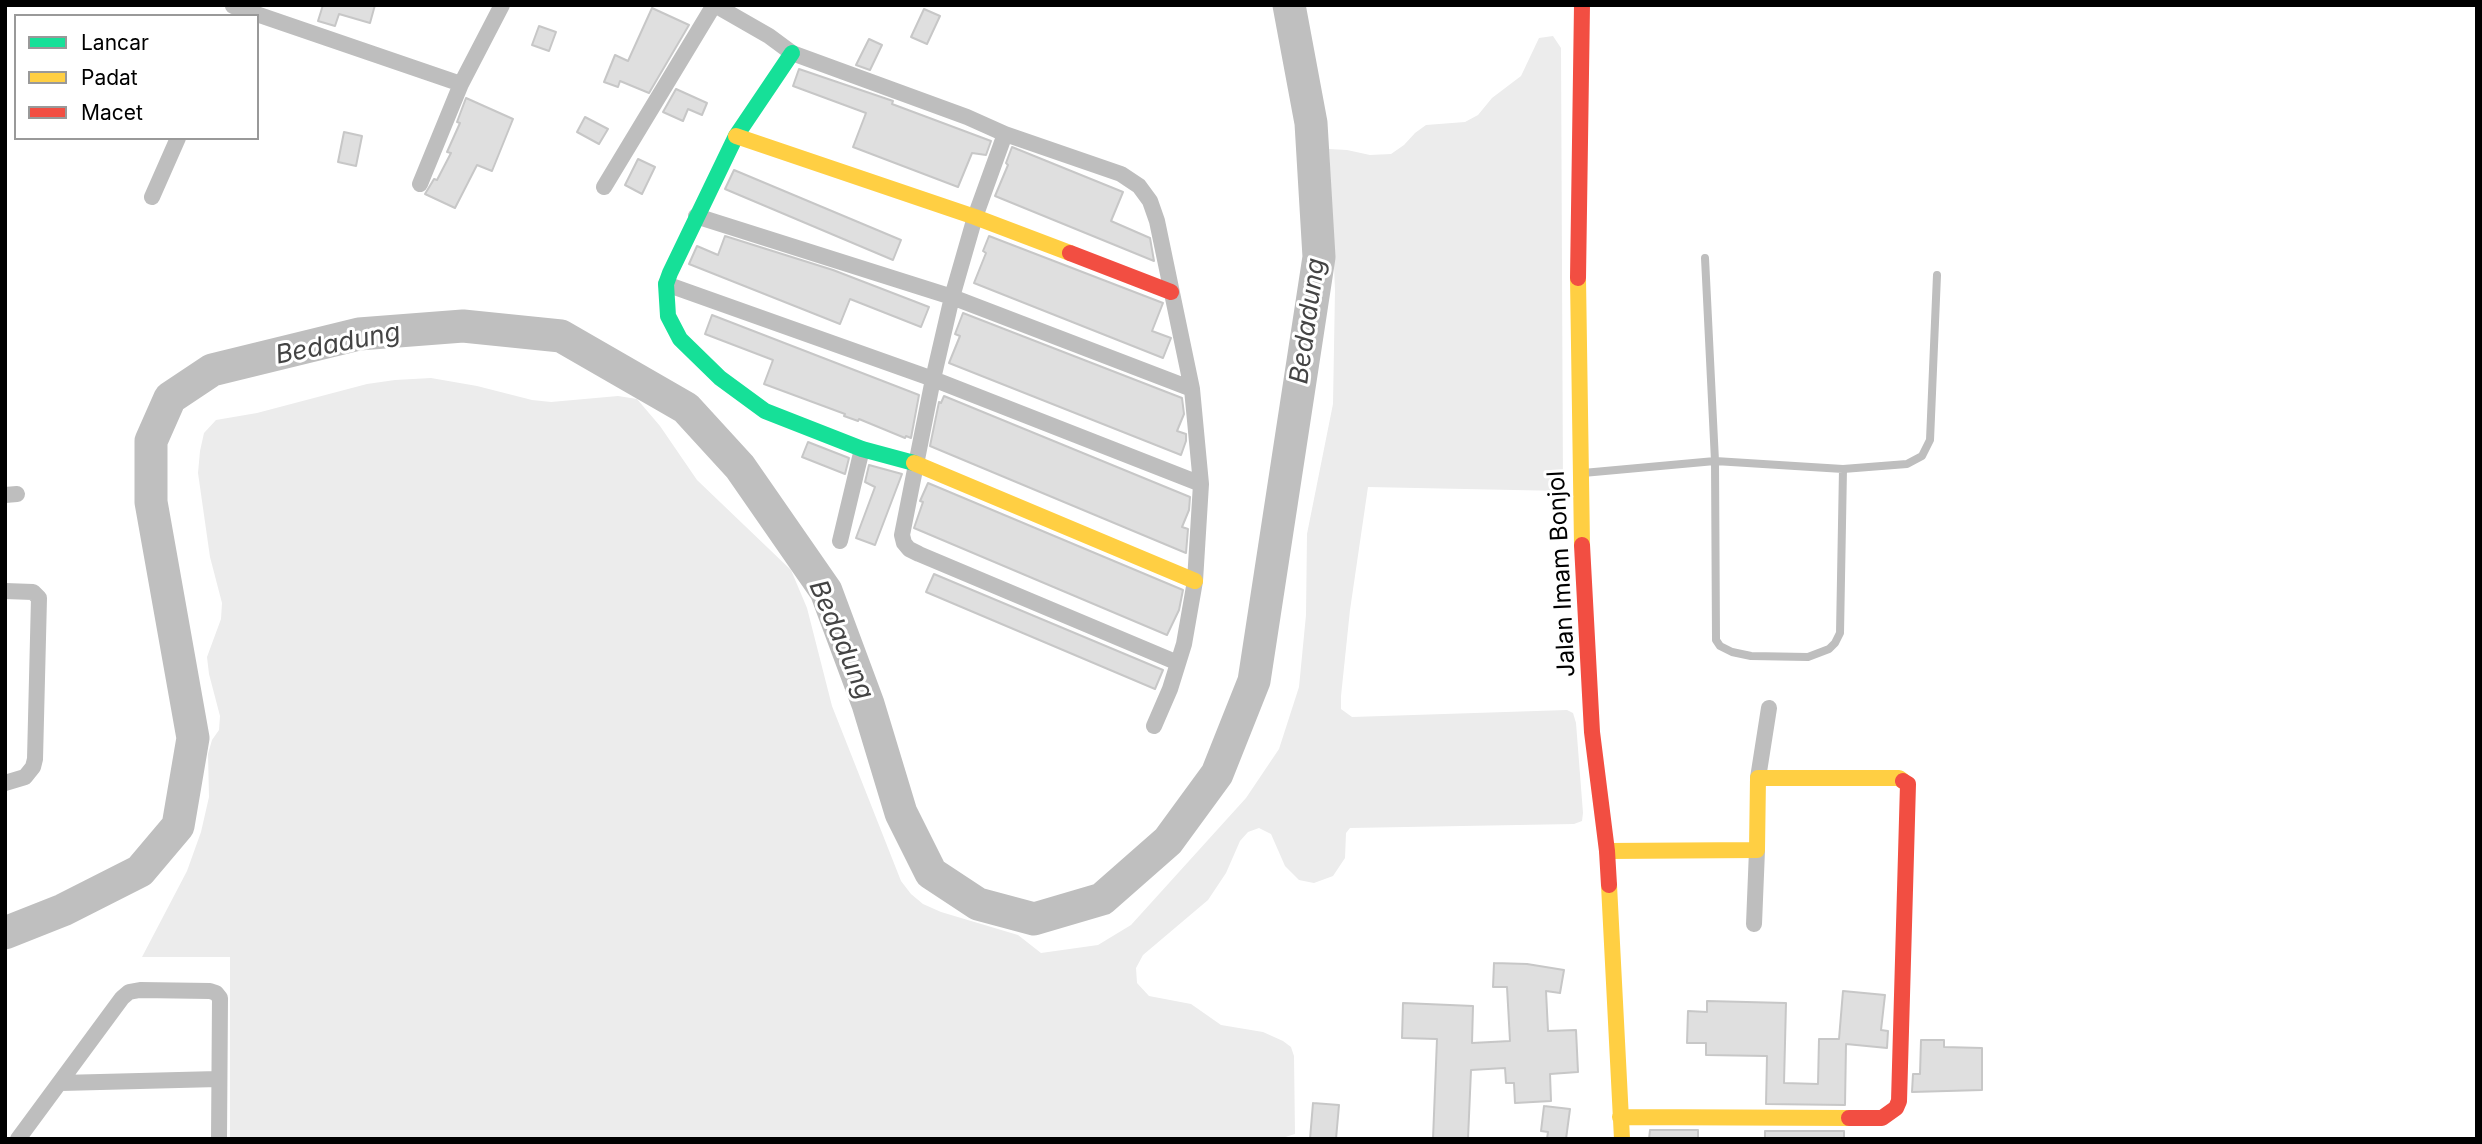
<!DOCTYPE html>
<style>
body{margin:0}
#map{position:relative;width:2482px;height:1144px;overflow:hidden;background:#fff;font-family:Inter,sans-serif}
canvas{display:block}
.frame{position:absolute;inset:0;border:7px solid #000;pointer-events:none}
.legend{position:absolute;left:14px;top:14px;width:245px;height:126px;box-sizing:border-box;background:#fff;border:2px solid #999;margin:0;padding:9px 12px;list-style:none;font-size:21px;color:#000}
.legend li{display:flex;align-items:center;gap:14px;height:35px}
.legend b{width:35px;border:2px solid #999}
</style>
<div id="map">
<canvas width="2482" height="1144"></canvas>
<div class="frame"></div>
<ul class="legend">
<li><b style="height:9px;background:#16e098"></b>Lancar</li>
<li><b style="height:9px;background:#ffcf43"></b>Padat</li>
<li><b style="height:9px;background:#f24e42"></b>Macet</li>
</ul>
</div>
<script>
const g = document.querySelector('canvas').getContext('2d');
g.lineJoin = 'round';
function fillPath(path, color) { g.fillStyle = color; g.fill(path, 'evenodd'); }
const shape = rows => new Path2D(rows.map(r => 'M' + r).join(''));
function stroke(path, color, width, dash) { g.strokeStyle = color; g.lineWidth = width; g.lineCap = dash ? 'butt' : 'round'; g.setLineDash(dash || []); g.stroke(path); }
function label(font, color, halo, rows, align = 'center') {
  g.font = font + ' Inter,sans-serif'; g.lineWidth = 6; g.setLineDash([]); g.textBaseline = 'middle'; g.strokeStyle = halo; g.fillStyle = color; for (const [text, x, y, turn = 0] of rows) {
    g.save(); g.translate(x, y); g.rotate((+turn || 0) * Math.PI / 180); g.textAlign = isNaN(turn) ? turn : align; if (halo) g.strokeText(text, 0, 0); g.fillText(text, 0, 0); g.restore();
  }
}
fillPath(shape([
 [1553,36,1561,48,1563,491,1368,487,1350,610,1341,696,1341,709,1352,717,1567,710,1573,713,1576,723,1583,813,1582,821,1574,824,1350,828,1346,833,1345,858,1333,876,1314,883,1299,880,1285,866,1271,834,1259,828,1248,832,1240,841,1226,873,1208,900,1143,955,1136,968,1137,983,1149,996,1191,1004,1221,1025,1263,1032,1283,1041,1291,1047,1294,1056,1295,1134,1279,1139,230,1139,230,957,142,957,187,871,201,832,209,797,208,754,212,740,219,730,220,716,209,674,207,657,221,619,222,603,210,557,198,473,200,451,204,433,216,420,257,413,367,384,395,380,431,378,477,386,532,400,551,402,618,396,637,399,660,426,697,480,791,570,807,608,832,706,901,881,911,894,923,904,941,912,1018,935,1041,953,1098,945,1131,925,1246,798,1279,749,1299,687,1306,615,1307,534,1333,404,1335,290,1329,149,1347,150,1370,155,1391,154,1404,145,1415,133,1426,125,1465,122,1478,115,1492,98,1521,76,1539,38]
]), '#ececec');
stroke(shape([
 [5,933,63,910,140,871,178,826,193,738,151,502,151,441,170,398,212,370,359,334,463,326,561,336,686,408,740,467,826,591,868,704,901,813,931,873,978,904,1034,919,1102,899,1168,841,1217,774,1254,681,1319,257,1311,123,1289,5]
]), '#bfbfbf', 33);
const building = shape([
 [323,5,375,5,370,23,339,14,335,26,318,21,323,5],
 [652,8,689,25,649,93,620,81,618,87,604,82,615,55,628,61,652,8],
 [924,9,940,16,927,44,911,37,924,9],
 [539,26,556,32,549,51,532,45,539,26],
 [869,39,882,45,870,70,856,65,869,39],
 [799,69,893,101,892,104,991,141,986,155,972,153,958,187,853,147,866,113,793,86,799,69],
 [676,89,707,103,702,115,688,109,683,121,663,112,676,89],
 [466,98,513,119,492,171,477,165,455,208,425,194,434,179,437,180,451,153,447,152,460,123,457,122,466,98],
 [585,117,608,129,599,144,577,132,585,117],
 [344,132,362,136,356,166,338,162,344,132],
 [1012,147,1123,192,1111,221,1150,238,1154,261,995,196,1008,165,1006,163,1012,147],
 [638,159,655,167,642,194,625,185,638,159],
 [734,170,901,240,893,260,725,189,734,170],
 [725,236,833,270,929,307,921,327,850,299,840,324,689,264,697,246,718,255,725,236],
 [989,236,1163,303,1152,331,1171,338,1163,358,974,283,986,253,983,251,989,236],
 [963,313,1182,398,1184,414,1177,431,1186,434,1186,441,1181,455,949,363,960,336,955,334,963,313],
 [712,315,919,395,911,438,906,436,905,438,859,419,858,421,844,416,845,414,764,384,773,360,705,334,712,315],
 [944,396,1190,497,1189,510,1182,527,1188,529,1186,553,930,446,939,402,941,403,944,396],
 [808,442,849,458,845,474,802,457,808,442],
 [869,465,902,474,875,545,856,538,875,487,865,482,869,465],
 [928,483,1183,590,1179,610,1167,635,914,528,923,502,920,501,928,483],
 [934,574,1163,670,1155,689,926,592,934,574],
 [1494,963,1527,964,1564,970,1560,993,1546,991,1548,1031,1576,1030,1578,1072,1550,1074,1551,1101,1515,1103,1514,1083,1506,1083,1505,1068,1471,1070,1468,1139,1433,1139,1437,1039,1402,1038,1403,1003,1473,1006,1472,1043,1510,1041,1507,987,1493,987,1494,963],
 [1843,991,1885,995,1881,1030,1888,1031,1887,1048,1846,1044,1845,1105,1766,1104,1767,1056,1706,1055,1706,1043,1687,1043,1688,1011,1707,1012,1707,1001,1786,1003,1784,1083,1818,1084,1819,1039,1839,1039,1843,991],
 [1921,1040,1944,1040,1944,1047,1982,1048,1982,1090,1912,1092,1913,1074,1920,1074,1921,1040],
 [1313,1103,1339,1105,1336,1139,1310,1139,1313,1103],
 [1544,1106,1570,1109,1566,1139,1547,1139,1548,1132,1541,1131,1544,1106],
 [1650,1130,1698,1130,1698,1139,1649,1139,1650,1130],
 [1765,1131,1844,1131,1844,1139,1765,1139,1765,1131]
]);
fillPath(building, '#dfdfdf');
stroke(building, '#c7c7c7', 2);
stroke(shape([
 [1705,258,1715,461,1716,640,1720,646,1732,652,1751,656,1808,657,1829,649,1835,643,1840,633,1843,469],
 [1583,473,1715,461,1843,469,1907,464,1922,456,1930,440,1937,275]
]), '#bebebe', 8);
stroke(shape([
 [233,6,461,84,502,5],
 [1005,134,1121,174,1139,186,1150,201,1157,221,1192,389,1201,484,1195,581,1184,644,1170,689,1154,726],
 [420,184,461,84],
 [604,187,714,5],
 [152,197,178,138],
 [696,216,952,297,1192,389],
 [666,284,933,379,952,297,975,217,1005,134,967,117,792,53,769,36,715,5],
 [5,495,17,494],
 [840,541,862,449],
 [5,591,33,592,39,598,35,759,33,767,25,777,5,783],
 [1178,663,919,554,909,549,904,543,902,535,933,379,1201,484],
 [1758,778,1769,708],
 [1754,924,1757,850],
 [61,1083,218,1079],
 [18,1139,122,998,129,992,140,990,210,991,216,993,220,998,219,1139]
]), '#bebebe', 16);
stroke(shape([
 [792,53,736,136,670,273,666,284,668,316,680,339,720,378,765,411,862,449,914,463]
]), '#16e098', 16);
stroke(shape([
 [736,136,975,217,1070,253],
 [1578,278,1582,545],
 [914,463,1195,581],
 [1607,851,1757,850,1758,778,1899,778,1903,781],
 [1609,885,1622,1139],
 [1620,1117,1849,1118]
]), '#ffcf43', 16);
stroke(shape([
 [1070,253,1171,292],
 [1578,278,1582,5],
 [1582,545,1592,732,1607,851,1609,885],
 [1849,1118,1882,1118,1896,1108,1899,1101,1908,784,1903,781]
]), '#f24e42', 16);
label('24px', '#000', '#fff', [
 ["Jalan Imam Bonjol",1562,574,-93]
]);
label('italic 26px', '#444', '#fff', [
 ["Bedadung",1308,321,-82],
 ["Bedadung",338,344,-11],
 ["Bedadung",841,640,67]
]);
</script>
